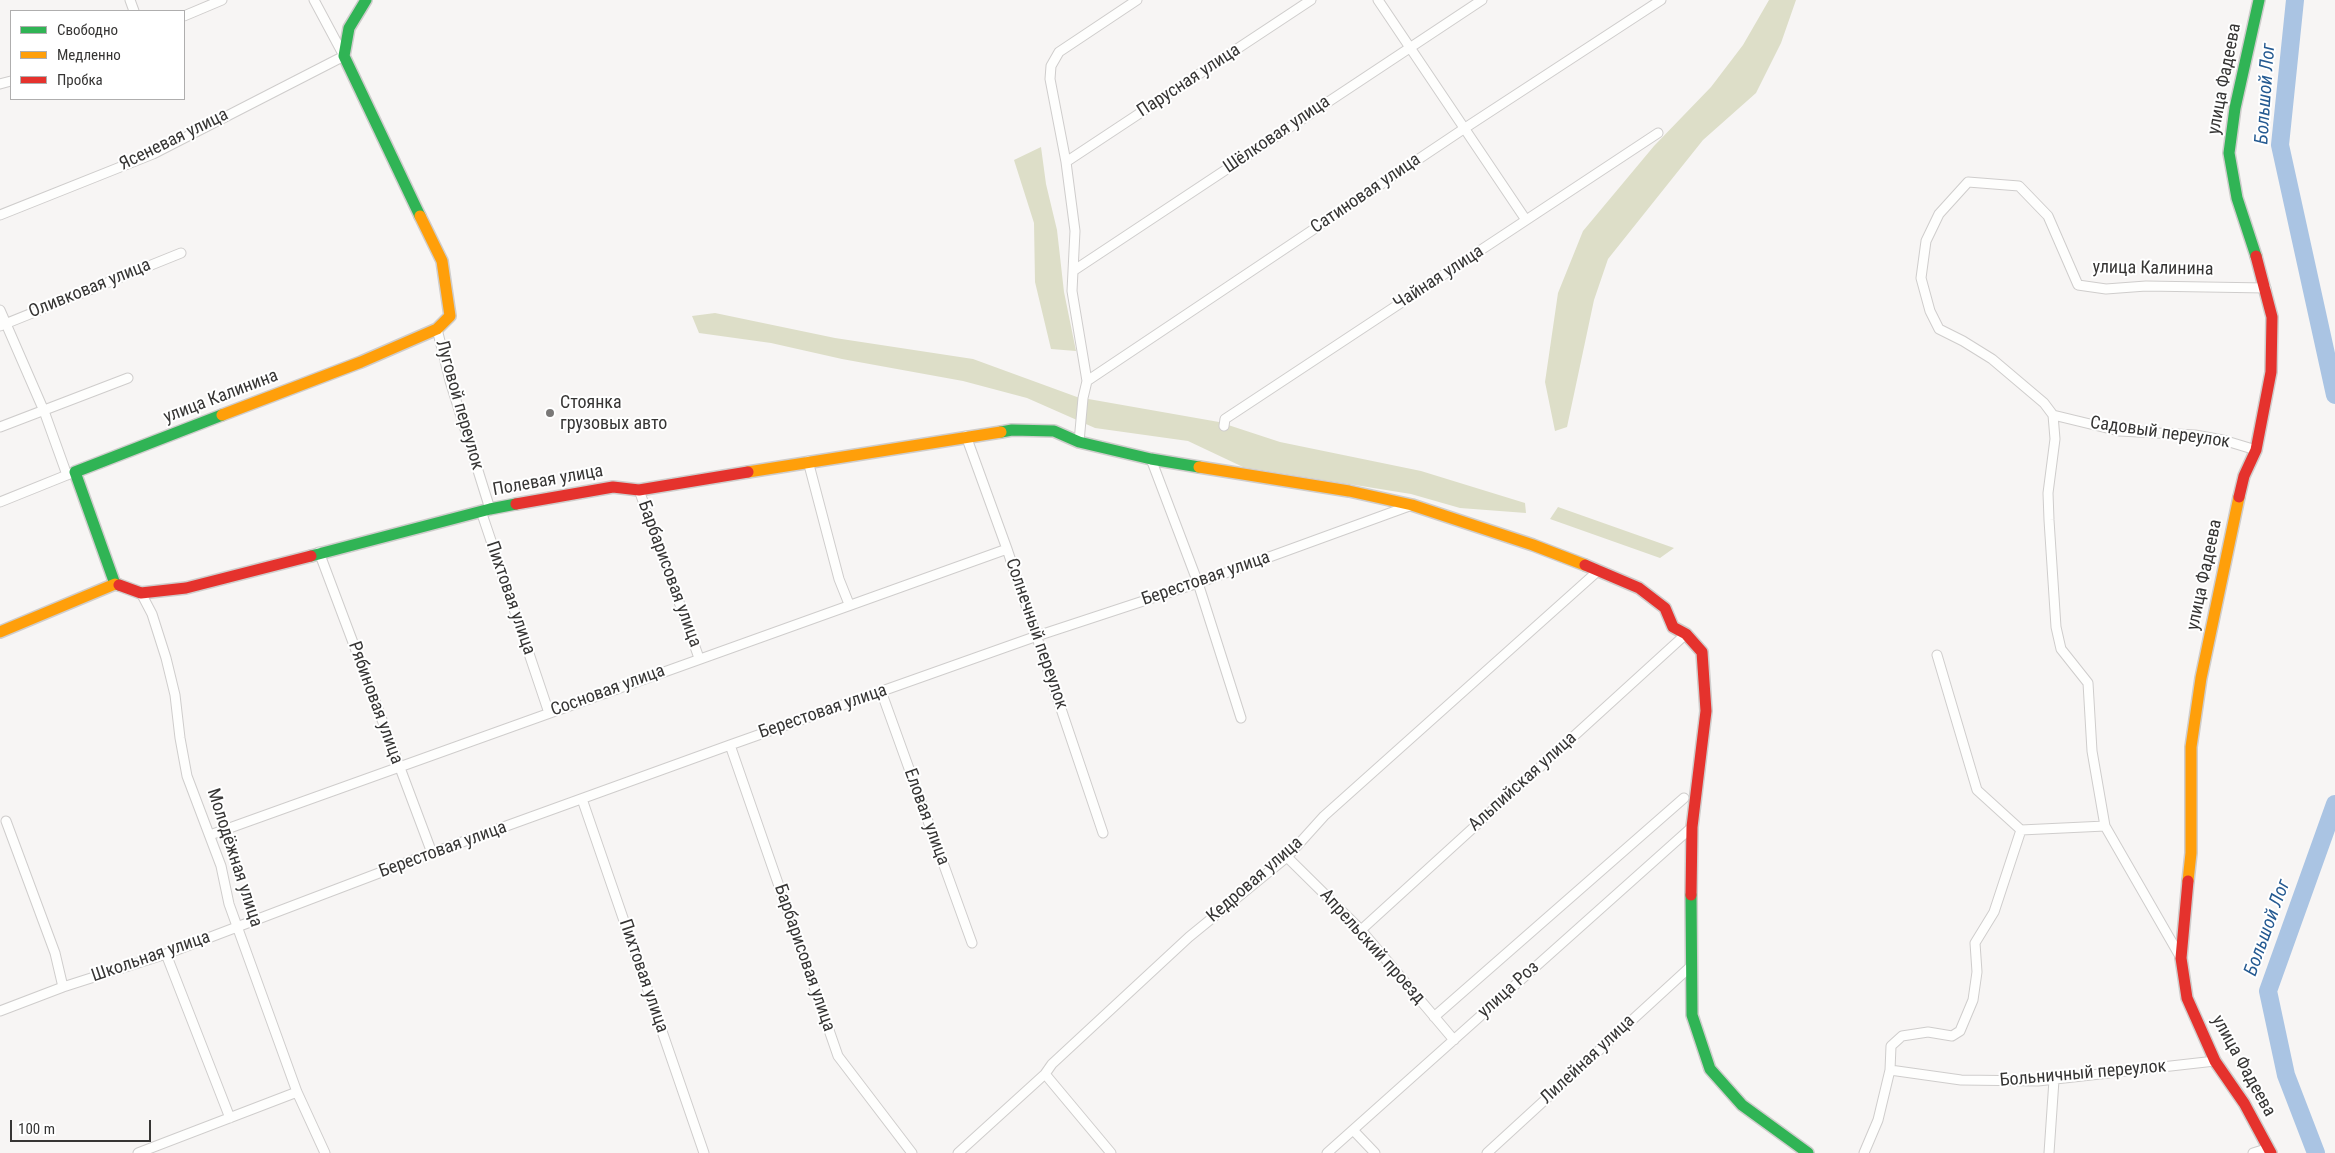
<!DOCTYPE html>
<meta charset="utf-8">
<style>
body{margin:0}
#map{position:relative;width:2335px;height:1153px;overflow:hidden;background:#f7f5f4;font-family:"Roboto Condensed",sans-serif}
canvas{display:block}
.legend{position:absolute;left:10px;top:10px;width:175px;height:90px;box-sizing:border-box;background:#fff;border:1px solid #afaeae;margin:0;padding:6px 9px;list-style:none;font-size:15px;color:#363534}
.legend li{display:flex;align-items:center;gap:10px;height:25px}
.legend b{width:25px;border:1px solid #afaeae}
.scale{position:absolute;left:10px;top:1120px;width:141px;height:22px;box-sizing:border-box;border:2px solid #363534;border-top:0;padding-left:6px;font-size:15px;line-height:18px;white-space:nowrap;color:#363534;-webkit-text-stroke:4px #fff;paint-order:stroke}
</style>
<div id="map">
<canvas width="2335" height="1153"></canvas>
<ul class="legend">
<li><b style="height:6px;background:#30b455"></b>Свободно</li>
<li><b style="height:6px;background:#ff9f0a"></b>Медленно</li>
<li><b style="height:6px;background:#e5322d"></b>Пробка</li>
</ul>
<div class="scale">100 m</div>
</div>
<script>
const g = document.querySelector('canvas').getContext('2d');
g.lineJoin = 'round';
function fillPath(path, color) { g.fillStyle = color; g.fill(path, 'evenodd'); }
const shape = rows => new Path2D(rows.map(r => 'M' + r).join(''));
function stroke(path, color, width, dash) { g.strokeStyle = color; g.lineWidth = width; g.lineCap = dash ? 'butt' : 'round'; g.setLineDash(dash || []); g.stroke(path); }
function label(font, color, halo, rows, align = 'center') {
  g.font = font + ' "Roboto Condensed",sans-serif'; g.lineWidth = 4; g.setLineDash([]); g.textBaseline = 'middle'; g.strokeStyle = halo; g.fillStyle = color; for (const [text, x, y, turn = 0] of rows) {
    g.save(); g.translate(x, y); g.rotate((+turn || 0) * Math.PI / 180); g.textAlign = isNaN(turn) ? turn : align; if (halo) g.strokeText(text, 0, 0); g.fillText(text, 0, 0); g.restore();
  }
}
fillPath(shape([
 [1769,0,1796,0,1781,43,1756,93,1703,140,1608,259,1594,300,1567,427,1555,431,1545,382,1558,293,1583,231,1654,146,1711,87,1743,45],
 [1041,147,1046,184,1057,230,1064,292,1076,351,1051,349,1035,282,1034,223,1014,160],
 [715,313,835,338,973,359,1077,397,1219,422,1280,442,1421,471,1525,503,1526,513,1460,508,1411,494,1243,467,1188,441,1095,428,1027,398,963,381,842,359,771,343,699,333,692,316],
 [1558,507,1674,548,1660,558,1550,519]
]), '#dddec8');
stroke(shape([
 [2295,0,2280,145,2335,395],
 [2316,1153,2286,1075,2268,991,2335,804]
]), '#aac4e3', 18);
const street = shape([
 [130,0,134,11],
 [1378,0,1526,220],
 [184,16,222,0],
 [0,84,11,81],
 [1066,162,1311,0],
 [0,215,153,154,344,56,314,0],
 [1073,271,1482,0],
 [0,310,44,411,67,475],
 [0,326,181,253],
 [437,329,450,381,490,509],
 [1087,381,1072,291,1075,231,1066,162,1050,79,1051,66,1059,52,1137,0],
 [2053,415,2055,439,2048,493,2049,520,2056,627,2061,649,2088,683,2092,751,2105,826,2181,958],
 [1224,426,1225,419,1658,133],
 [0,427,128,378],
 [966,436,1007,549,1103,833],
 [1079,442,1083,398,1087,381,1465,128,1661,0],
 [2256,450,2223,440,2195,435,2119,431,2053,415,2044,403,1992,359,1963,341,1939,329,1930,311,1921,278,1926,241,1939,214,1968,182,2019,186,2048,216,2078,285,2106,289,2146,286,2266,288],
 [1151,459,1198,583,1241,718],
 [808,461,839,579,849,604],
 [639,490,699,658],
 [0,502,72,473],
 [481,511,549,713],
 [319,552,432,853],
 [141,593,152,614,166,658,175,695,180,738,187,776,221,866,229,904,297,1092,325,1153],
 [881,691,972,943],
 [730,745,838,1056,912,1153],
 [582,799,704,1153],
 [6,821,55,953,63,987],
 [2021,830,2105,826],
 [210,835,1007,549],
 [1287,857,1361,930,1454,1040],
 [1361,930,1686,634],
 [166,954,230,1118],
 [0,1011,63,987,166,954,429,854,730,745,1037,636,1198,583,1412,505],
 [1434,1017,1684,798],
 [1890,1070,1961,1080,2038,1081,2215,1061],
 [1045,1074,1111,1153],
 [1353,1130,1375,1153],
 [138,1153,297,1092],
 [958,1153,1045,1074,1052,1064,1189,937,1287,857,1324,816,1599,570],
 [1327,1153,1692,827],
 [1487,1153,1690,967],
 [1864,1153,1878,1120,1890,1070,1891,1046,1902,1036,1928,1032,1952,1036,1960,1031,1973,1000,1977,972,1975,943,1994,912,2021,830,1977,790,1937,655],
 [2049,1153,2054,1080],
 [2253,1153,2269,1148]
]);
const fast = shape([
 [366,0,349,28,344,56,420,216],
 [2256,256,2237,198,2229,153,2235,108,2259,0],
 [1001,432,1012,430,1054,431,1079,442,1151,459,1199,467],
 [311,556,490,509,516,504],
 [119,585,115,584,75,472,222,415],
 [1691,895,1692,1015,1710,1069,1742,1105,1808,1153]
]);
const slow = shape([
 [222,415,361,362,437,329,450,316,442,261,420,216],
 [1199,467,1349,491,1412,505,1533,545,1585,565],
 [748,472,1001,432],
 [0,632,115,584],
 [2188,881,2191,853,2191,747,2201,678,2239,497]
]);
const jam = shape([
 [2239,497,2244,476,2256,450,2271,372,2272,317,2256,256],
 [516,504,613,487,639,490,748,472],
 [1585,565,1639,588,1665,608,1673,627,1686,634,1702,652,1706,711,1692,827,1691,895],
 [119,585,141,593,186,588,311,556],
 [2188,881,2181,958,2187,998,2215,1061,2244,1103,2271,1153]
]);
stroke(street, '#cfcdcc', 11);
stroke(fast, '#cfcdcc', 14);
stroke(slow, '#cfcdcc', 14);
stroke(jam, '#cfcdcc', 14);
stroke(street, '#fefefd', 9);
stroke(fast, '#30b455', 11);
stroke(slow, '#ff9f0a', 11);
stroke(jam, '#e5322d', 11);
for (const [x, y, r, color] of [
 [550,413,5,"#7a7877"]
]) { const dot = new Path2D(); dot.arc(x, y, r, 0, 2 * Math.PI); g.fillStyle = color; g.fill(dot); stroke(dot, '#fff', 2); }
label('18px', '#363534', '#fff', [
 ["улица Фадеева",2225,79,-79],
 ["Парусная улица",1189,81,-33],
 ["Шёлковая улица",1277,135,-34],
 ["Ясеневая улица",174,140,-26],
 ["Сатиновая улица",1366,194,-34],
 ["улица Калинина",2153,269,1],
 ["Чайная улица",1439,278,-33],
 ["Оливковая улица",90,289,-22],
 ["улица Калинина",221,397,-21],
 ["Луговой переулок",459,405,74],
 ["Садовый переулок",2160,433,8],
 ["Полевая улица",548,481,-10],
 ["Барбарисовая улица",669,574,70],
 ["улица Фадеева",2205,575,-78],
 ["Берестовая улица",1206,579,-19],
 ["Пихтовая улица",510,598,71],
 ["Солнечный переулок",1036,634,71],
 ["Сосновая улица",608,691,-20],
 ["Рябиновая улица",375,703,70],
 ["Берестовая улица",823,712,-19],
 ["Альпийская улица",1523,782,-42],
 ["Еловая улица",926,817,70],
 ["Берестовая улица",443,850,-20],
 ["Молодёжная улица",234,858,72],
 ["Кедровая улица",1255,880,-41],
 ["Апрельский проезд",1372,947,48],
 ["Школьная улица",151,957,-19],
 ["Барбарисовая улица",804,958,71],
 ["Пихтовая улица",643,976,71],
 ["улица Роз",1509,990,-42],
 ["Лилейная улица",1588,1060,-43],
 ["улица Фадеева",2243,1066,61],
 ["Больничный переулок",2083,1074,-5]
]);
label('18px', '#363534', '#fff', [
 ["Стоянка",560,403],
 ["грузовых авто",560,424]
], 'left');
label('italic 19px', '#255a91', '#fff', [
 ["Большой Лог",2266,94,-86],
 ["Большой Лог",2268,928,-70]
]);
</script>
